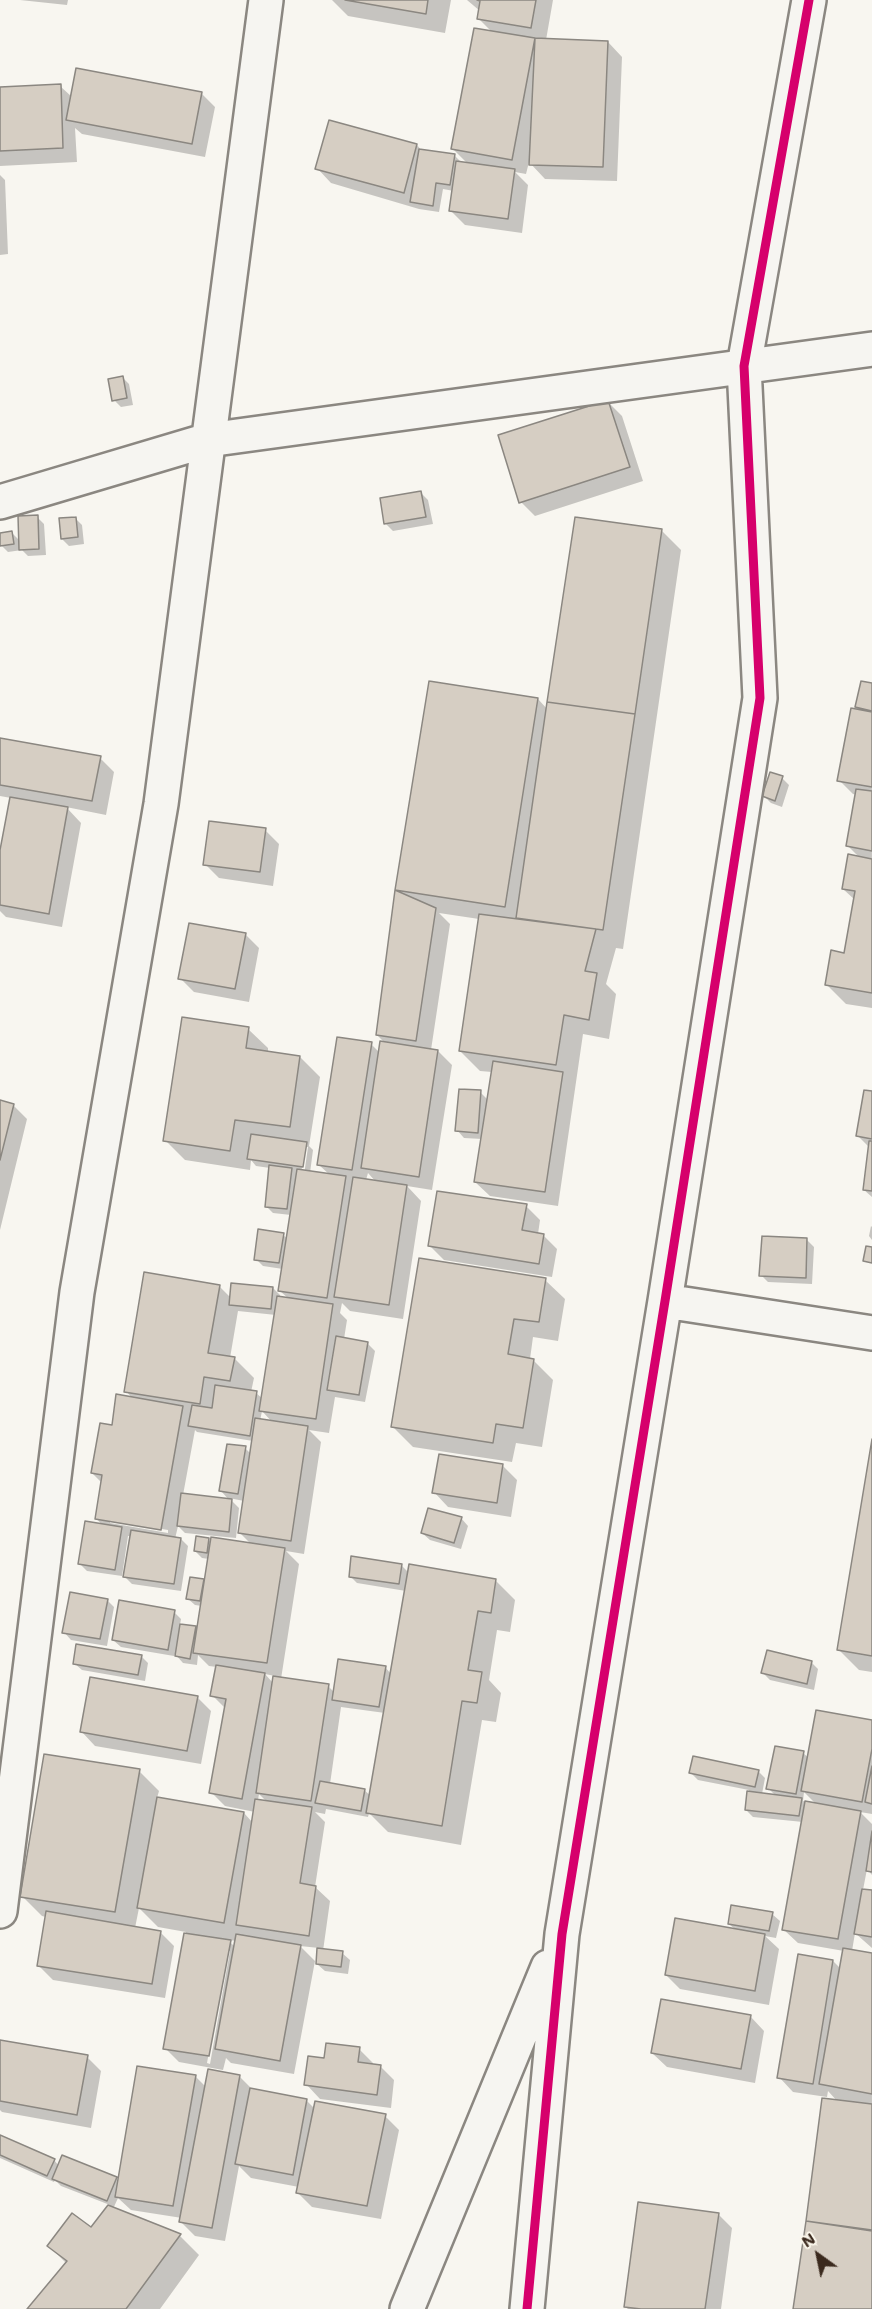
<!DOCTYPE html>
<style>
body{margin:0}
#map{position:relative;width:872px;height:2309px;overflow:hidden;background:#f8f6f0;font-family:Mali,sans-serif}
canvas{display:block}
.north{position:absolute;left:788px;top:2225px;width:60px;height:60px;-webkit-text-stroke:4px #fbf7ec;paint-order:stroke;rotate:327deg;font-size:16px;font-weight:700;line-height:24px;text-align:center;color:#3b2a1e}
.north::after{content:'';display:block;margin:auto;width:21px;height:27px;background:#3b2a1e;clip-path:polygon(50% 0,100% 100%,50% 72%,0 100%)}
</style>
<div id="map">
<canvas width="872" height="2309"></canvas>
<div class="north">N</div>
</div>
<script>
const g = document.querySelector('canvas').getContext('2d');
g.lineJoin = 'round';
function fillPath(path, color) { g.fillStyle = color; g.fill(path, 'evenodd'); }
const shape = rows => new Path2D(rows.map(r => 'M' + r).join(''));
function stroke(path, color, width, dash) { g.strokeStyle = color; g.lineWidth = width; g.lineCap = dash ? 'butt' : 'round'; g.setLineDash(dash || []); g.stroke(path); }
fillPath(shape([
 [20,0,68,0,67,5],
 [332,0,451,0,445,33,348,16],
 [467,0,553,0,546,40,608,42,622,57,617,181,545,179,529,162,526,174,515,172,528,185,522,233,465,225,451,211,454,191,443,189,439,212,419,209,331,183,317,168,417,145,422,151,455,156,462,163,468,164,453,149,492,32,478,18,480,11],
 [60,86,72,97,201,93,215,107,205,157,82,134,75,128,77,162,0,166,0,89],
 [0,175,5,180,8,254,0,255],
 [122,377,129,384,133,405,121,407,114,400],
 [608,402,622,416,643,481,535,516,521,502],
 [421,493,428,500,433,524,393,531,386,524],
 [37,517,44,524,46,555,28,556,22,550,8,552,1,545,0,535,12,533,20,541],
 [75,518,82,525,84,544,69,546,62,539],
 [661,530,681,550,623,949,616,948,606,984,616,994,609,1039,583,1034,558,1206,490,1196,475,1182,482,1139,464,1138,457,1130,480,1092,488,1100,492,1072,480,1071,460,1051,479,919,439,913,450,924,431,1050,438,1051,452,1065,432,1190,407,1186,421,1201,403,1319,350,1311,342,1303,340,1313,347,1320,344,1339,367,1343,375,1351,365,1402,335,1397,329,1433,309,1430,321,1442,304,1554,286,1551,299,1564,281,1679,328,1686,334,1692,385,1667,391,1674,406,1591,357,1583,350,1576,401,1565,409,1573,495,1580,515,1600,510,1632,497,1630,489,1680,501,1693,496,1722,482,1720,461,1845,388,1832,369,1813,368,1817,326,1809,325,1814,315,1812,325,1822,315,1887,330,1901,323,1951,342,1953,350,1960,348,1974,325,1971,317,1964,319,1948,300,1946,315,1961,294,2074,231,2063,226,2058,223,2070,179,2062,165,2048,186,1932,158,1927,139,1908,135,1928,160,1932,174,1946,165,1998,53,1980,38,1965,46,1917,42,1916,22,1896,139,1771,159,1791,157,1798,244,1813,253,1823,255,1812,225,1806,211,1792,226,1709,212,1695,217,1667,209,1666,198,1655,197,1665,183,1663,175,1654,174,1656,121,1647,113,1640,174,1612,181,1619,180,1625,195,1628,198,1631,202,1606,195,1605,187,1598,203,1580,206,1582,209,1559,202,1558,195,1551,208,1540,212,1543,252,1545,239,1532,244,1501,229,1498,239,1508,236,1538,185,1533,178,1526,175,1539,181,1539,188,1546,181,1591,132,1584,125,1577,131,1536,128,1536,122,1576,87,1571,80,1564,103,1526,96,1518,102,1483,92,1473,113,1427,133,1399,126,1391,219,1286,231,1298,273,1288,280,1295,280,1298,289,1299,280,1291,283,1269,263,1266,256,1259,283,1235,288,1239,291,1215,273,1213,266,1206,270,1168,256,1166,251,1160,250,1170,185,1160,165,1140,248,1029,268,1048,268,1052,300,1057,320,1077,309,1146,313,1150,310,1173,330,1175,319,1165,371,1044,380,1053,386,1044,377,1035,397,890,538,699,548,710],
 [305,1147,308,1147,304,1175,301,1174],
 [368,1173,376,1182,366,1180],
 [238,1311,276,1315,263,1399,256,1393,251,1392,254,1378,234,1358,230,1358],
 [262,1411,273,1423,260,1421],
 [195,1430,197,1432,253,1441,251,1454,245,1448,221,1491,230,1501,183,1495],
 [110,1520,168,1530,168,1533,110,1523],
 [265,1674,275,1676,273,1683],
 [341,1707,385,1713,371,1796,364,1790,330,1784],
 [259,1794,267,1802,258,1800],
 [228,1940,237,1941,235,1947],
 [227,1951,230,1951,210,2064,207,2063],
 [872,685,872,1008,846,1004,826,984,845,955,855,900,843,889,860,858,847,845,857,795,853,794,839,780,861,712,857,707],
 [0,740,100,758,114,772,106,815,66,807,81,823,62,927,6,917,0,911,0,859,11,798,0,796],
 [782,778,789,785,782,807,771,803,764,796],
 [265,830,279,844,273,886,219,878,205,864],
 [245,934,259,948,249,1002,194,992,180,978],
 [872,1093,872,1197,864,1190,870,1148,857,1135],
 [0,1102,13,1105,27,1119,0,1230],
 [526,1206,540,1220,538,1234,543,1235,557,1249,552,1277,444,1260,430,1246],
 [871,1226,872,1227,872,1240,869,1236],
 [807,1240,814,1247,812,1284,768,1282,761,1275],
 [545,1280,565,1299,558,1341,533,1337,530,1359,533,1360,553,1380,542,1447,516,1443,512,1462,413,1447,393,1427],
 [872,1448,872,1672,859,1670,839,1650],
 [503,1466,517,1480,511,1517,448,1507,434,1492],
 [461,1518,468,1526,461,1549,430,1540,422,1533],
 [107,1600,114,1607,107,1646,71,1640,64,1632],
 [141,1656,148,1663,145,1681,82,1670,74,1663],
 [811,1662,818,1669,814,1690,770,1680,763,1673],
 [197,1697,211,1711,201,1764,95,1746,81,1731],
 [872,1722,872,1814,860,1812,872,1824,872,1875,867,1869,863,1890,872,1892,872,1948,855,1933,852,1951,872,1955,872,2309,794,2309,824,2100,838,2102,828,2091,827,2097,793,2092,779,2077,833,1961,841,1969,844,1951,798,1943,783,1929,803,1822,753,1817,746,1810,749,1790,698,1780,691,1773,758,1771,765,1778,762,1794,776,1796,768,1788,803,1753,809,1758],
 [804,1792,817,1805,803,1801],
 [772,1914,780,1921,776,1938,765,1936,779,1949,769,2005,680,1989,666,1975,736,1930,729,1924],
 [750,2016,764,2031,755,2083,667,2067,652,2053],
 [0,2041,87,2057,101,2071,91,2128,2,2112,0,2110],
 [359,2049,373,2063,373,2065,380,2066,394,2080,391,2108,320,2099,306,2084,326,2060],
 [195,2076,206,2087,239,2076,253,2090,306,2100,315,2109,385,2116,399,2130,381,2219,312,2207,298,2193,299,2187,251,2178,239,2166,225,2241,195,2236,181,2222,182,2218,131,2210,118,2198,113,2209,180,2236,199,2255,160,2309,29,2309,66,2263,49,2246,91,2229,110,2205,61,2186,55,2180,54,2182,0,2158,0,2137,54,2160,59,2166,116,2178,119,2181],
 [718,2214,732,2228,721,2309,628,2309,625,2306]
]), '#0003');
const building = shape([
 [345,0,428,0,426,14,345,0],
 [477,0,536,0,531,28,477,19,480,1,477,0],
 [474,28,535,38,512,160,451,149,474,28],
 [535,38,608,41,603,167,529,165,535,38],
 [76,68,202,92,192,144,66,120,76,68],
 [61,84,63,148,0,151,0,87,61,84],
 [329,120,417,144,404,193,315,169,329,120],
 [419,149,455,154,450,185,436,183,433,206,410,202,419,149],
 [456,161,515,169,508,219,449,211,456,161],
 [123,376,127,398,112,401,108,379,123,376],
 [608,400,630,467,519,503,498,435,608,400],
 [421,491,426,517,384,524,380,498,421,491],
 [38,515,39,549,19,550,18,516,38,515],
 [76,517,78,537,61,539,59,518,76,517],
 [575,517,662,529,635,714,547,702,575,517],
 [12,531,14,544,0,546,0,533,12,531],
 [429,681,538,698,505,907,395,890,429,681],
 [861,681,872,683,872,711,855,707,861,681],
 [547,702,635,714,603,930,516,918,547,702],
 [851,708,872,712,872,787,837,781,851,708],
 [0,738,101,756,92,801,0,785,0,738],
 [770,772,783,776,775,801,762,796,770,772],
 [856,789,872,791,872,851,846,846,856,789],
 [10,797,68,807,49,914,0,905,0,850,10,797],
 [209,821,266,828,260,872,203,865,209,821],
 [848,854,872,859,872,993,825,985,831,950,844,953,855,891,842,889,848,854],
 [395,890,436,908,416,1041,376,1035,395,890],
 [479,914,596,929,585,971,597,973,589,1020,564,1015,556,1065,459,1051,479,914],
 [189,923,246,933,235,989,178,979,189,923],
 [182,1017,249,1027,246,1048,300,1056,290,1127,235,1120,230,1151,163,1141,182,1017],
 [337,1037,372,1042,352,1170,317,1165,337,1037],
 [380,1041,438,1050,419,1177,361,1168,380,1041],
 [493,1061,563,1072,545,1192,474,1182,493,1061],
 [459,1089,481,1090,478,1133,455,1131,459,1089],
 [864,1090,872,1091,872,1139,856,1136,864,1090],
 [0,1100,14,1104,0,1160,0,1100],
 [251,1134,307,1142,303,1167,247,1159,251,1134],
 [869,1141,872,1141,872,1191,863,1190,869,1141],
 [269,1165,292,1168,287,1209,265,1207,269,1165],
 [297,1169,346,1176,327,1298,278,1291,297,1169],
 [353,1177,407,1185,389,1305,334,1297,353,1177],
 [437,1191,527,1204,522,1230,544,1234,539,1264,428,1246,437,1191],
 [258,1229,284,1233,279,1263,254,1260,258,1229],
 [762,1236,807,1238,806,1278,759,1276,762,1236],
 [866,1246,872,1247,872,1263,863,1261,866,1246],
 [419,1258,546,1278,539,1322,514,1319,508,1354,534,1359,523,1428,496,1424,493,1443,391,1427,419,1258],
 [144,1272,220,1285,208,1353,235,1357,230,1381,204,1377,200,1404,124,1392,144,1272],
 [231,1283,273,1287,271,1309,229,1305,231,1283],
 [277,1296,333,1304,316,1419,259,1411,277,1296],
 [336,1336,368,1342,359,1395,327,1390,336,1336],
 [215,1385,257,1391,250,1436,188,1426,192,1405,212,1408,215,1385],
 [116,1394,183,1406,161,1530,95,1519,102,1475,91,1473,100,1423,112,1425,116,1394],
 [255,1418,308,1426,291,1541,238,1533,255,1418],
 [872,1439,872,1656,837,1650,872,1439],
 [227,1444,246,1446,238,1494,219,1491,227,1444],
 [439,1454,503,1464,497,1503,432,1493,439,1454],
 [181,1493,232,1499,229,1532,177,1526,181,1493],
 [428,1508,462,1517,454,1543,421,1533,428,1508],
 [85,1521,122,1527,115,1570,78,1564,85,1521],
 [131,1530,181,1538,174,1584,123,1577,131,1530],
 [196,1536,209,1538,207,1553,194,1551,196,1536],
 [211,1537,285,1548,267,1663,193,1653,211,1537],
 [351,1556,402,1564,399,1584,349,1577,351,1556],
 [409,1564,496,1579,491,1613,478,1611,468,1670,482,1672,477,1703,462,1701,442,1826,366,1813,409,1564],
 [190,1577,204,1579,200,1601,186,1599,190,1577],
 [70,1592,108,1599,100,1639,62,1633,70,1592],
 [119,1600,175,1610,168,1650,112,1640,119,1600],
 [180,1624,196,1626,190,1659,175,1656,180,1624],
 [76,1644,142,1655,138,1675,73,1664,76,1644],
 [767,1650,812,1661,807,1684,761,1673,767,1650],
 [338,1659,386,1666,379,1707,332,1700,338,1659],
 [216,1665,265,1673,242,1799,209,1793,226,1699,210,1696,216,1665],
 [273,1676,329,1684,311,1801,256,1793,273,1676],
 [90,1677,198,1696,187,1751,80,1732,90,1677],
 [816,1710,872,1720,872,1749,862,1802,801,1791,816,1710],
 [775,1746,804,1751,796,1794,766,1789,775,1746],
 [44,1754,140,1769,115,1912,20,1897,44,1754],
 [693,1756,759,1770,755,1787,689,1773,693,1756],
 [872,1766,872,1804,865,1802,872,1766],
 [320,1781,365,1789,361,1811,315,1803,320,1781],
 [747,1791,802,1798,799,1816,745,1810,747,1791],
 [157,1797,244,1812,224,1923,137,1908,157,1797],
 [255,1799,312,1807,300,1883,316,1886,309,1936,236,1925,255,1799],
 [805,1801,861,1811,838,1939,782,1930,805,1801],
 [872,1831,872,1872,866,1871,872,1831],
 [862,1889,872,1890,872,1937,854,1934,862,1889],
 [731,1905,773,1912,769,1931,728,1924,731,1905],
 [46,1911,161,1931,152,1984,37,1966,46,1911],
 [675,1918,765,1934,755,1991,665,1975,675,1918],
 [184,1933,231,1940,209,2056,163,2049,184,1933],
 [236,1934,301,1945,280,2061,215,2049,236,1934],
 [317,1948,343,1951,341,1967,316,1964,317,1948],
 [843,1948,872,1953,872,2094,819,2084,843,1948],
 [798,1954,833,1960,813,2084,777,2078,798,1954],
 [661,1999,751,2015,741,2069,651,2053,661,1999],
 [0,2040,88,2055,77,2115,0,2101,0,2040],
 [326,2043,360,2047,358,2062,381,2065,377,2095,304,2085,308,2056,324,2058,326,2043],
 [137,2066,196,2075,173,2206,115,2197,137,2066],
 [208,2069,240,2075,212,2228,179,2222,208,2069],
 [250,2088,307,2099,293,2175,235,2164,250,2088],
 [822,2098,872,2104,872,2230,806,2221,822,2098],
 [315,2101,386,2114,367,2206,296,2193,315,2101],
 [0,2135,55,2159,47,2176,0,2155,0,2135],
 [62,2155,117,2177,107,2201,52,2179,62,2155],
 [638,2202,719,2213,705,2309,641,2309,624,2307,638,2202],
 [108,2205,181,2234,126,2309,27,2309,67,2261,47,2246,72,2213,91,2227,108,2205],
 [806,2221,872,2231,872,2309,793,2309,806,2221]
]);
fillPath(building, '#d6cec3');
stroke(building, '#8b8781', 1.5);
const minor = shape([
 [0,502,208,440,872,349],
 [665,1301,872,1333],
 [0,1911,77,1292,161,804,266,0],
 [407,2309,548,1967],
 [527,2309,562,1934,665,1301,760,698,744,366,809,0]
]);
stroke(minor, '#8b8781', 38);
stroke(minor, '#f6f5f1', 33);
stroke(shape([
 [527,2309,562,1934,665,1301,760,698,744,366,809,0]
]), '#d6006c', 9);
</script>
